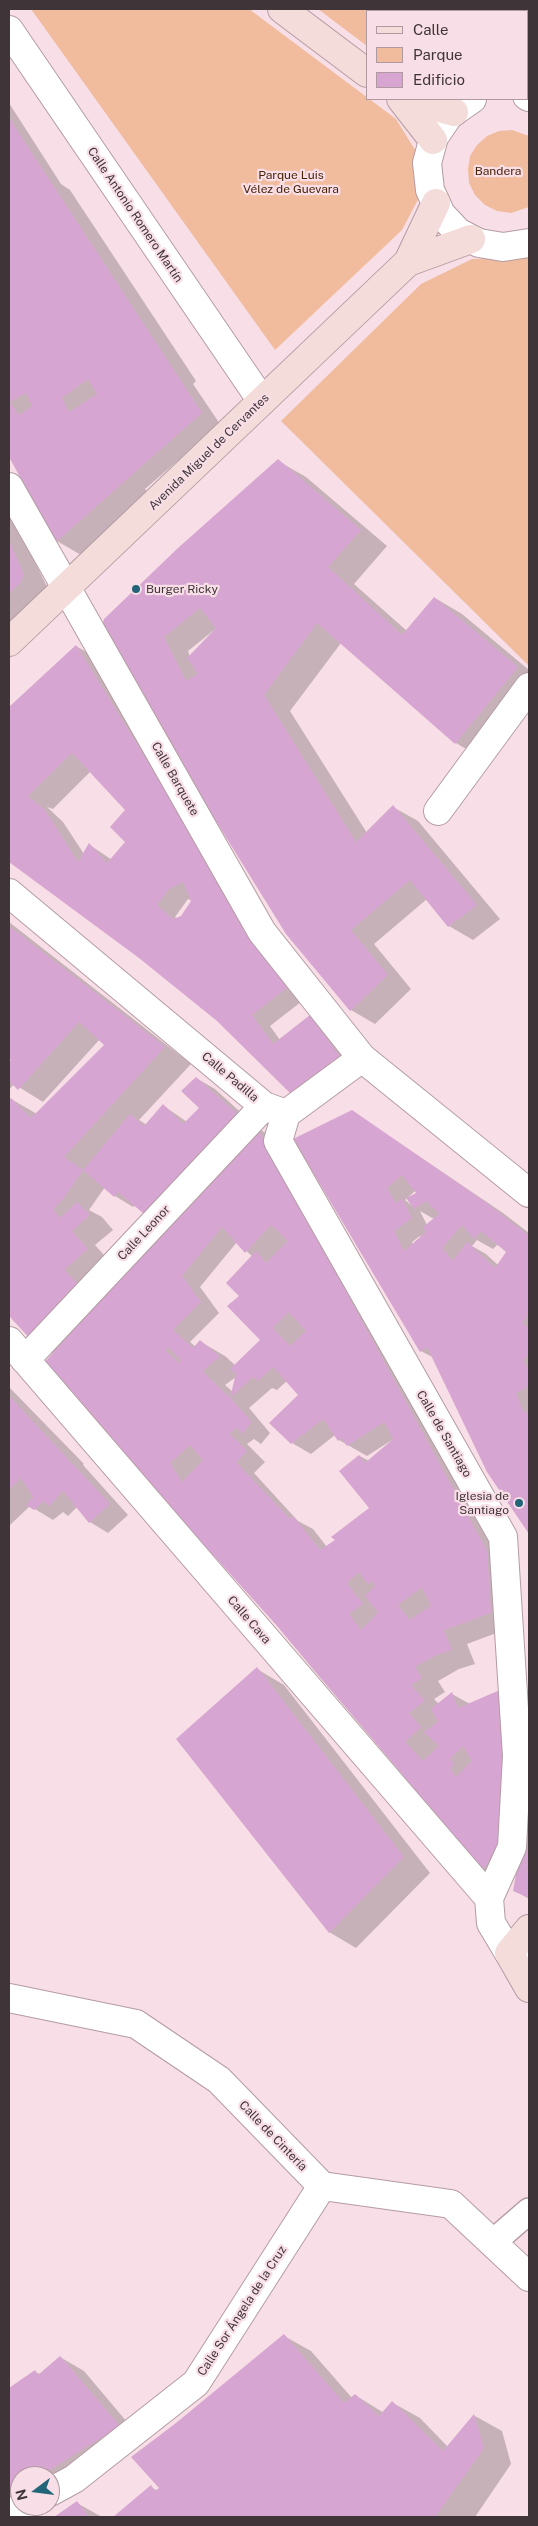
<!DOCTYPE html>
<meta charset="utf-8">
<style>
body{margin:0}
#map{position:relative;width:538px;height:2526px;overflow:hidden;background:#f8dee6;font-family:"Public Sans",sans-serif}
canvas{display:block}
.frame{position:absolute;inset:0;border:10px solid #3f3538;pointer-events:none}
.legend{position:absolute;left:366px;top:10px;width:162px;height:90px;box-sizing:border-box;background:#f8dee6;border:1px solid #ae9aa0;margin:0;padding:6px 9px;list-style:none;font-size:15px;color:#3f3538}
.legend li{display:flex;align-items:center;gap:10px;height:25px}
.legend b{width:25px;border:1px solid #ae9aa0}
.north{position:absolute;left:10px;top:2466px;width:50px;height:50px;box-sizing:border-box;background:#f8dee6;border:1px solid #ae9aa0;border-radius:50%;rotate:255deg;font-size:14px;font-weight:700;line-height:20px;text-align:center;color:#3f3538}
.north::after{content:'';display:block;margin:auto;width:18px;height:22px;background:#236578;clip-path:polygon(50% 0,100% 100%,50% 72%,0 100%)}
</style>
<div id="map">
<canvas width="538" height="2526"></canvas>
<div class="frame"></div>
<ul class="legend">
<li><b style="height:6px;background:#f4dcda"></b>Calle</li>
<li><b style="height:14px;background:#f1bc9d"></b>Parque</li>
<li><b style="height:14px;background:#d7a5d1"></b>Edificio</li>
</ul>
<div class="north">N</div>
</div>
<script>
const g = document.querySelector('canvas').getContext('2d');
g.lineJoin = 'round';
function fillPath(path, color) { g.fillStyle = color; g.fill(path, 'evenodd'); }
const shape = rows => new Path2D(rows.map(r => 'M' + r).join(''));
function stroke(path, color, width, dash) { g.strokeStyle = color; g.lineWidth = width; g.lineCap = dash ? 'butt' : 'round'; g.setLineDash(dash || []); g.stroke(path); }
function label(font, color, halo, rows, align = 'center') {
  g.font = font + ' "Public Sans",sans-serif'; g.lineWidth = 4.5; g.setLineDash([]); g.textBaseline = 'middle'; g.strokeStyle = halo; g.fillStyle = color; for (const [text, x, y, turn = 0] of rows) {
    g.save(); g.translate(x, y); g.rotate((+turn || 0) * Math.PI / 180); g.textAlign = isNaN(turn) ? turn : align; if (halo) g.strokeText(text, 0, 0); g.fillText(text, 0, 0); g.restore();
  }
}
fillPath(shape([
 [31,9,249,9,396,119,417,153,422,192,402,230,275,350],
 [318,9,529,9,529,59,527,63,527,11,367,11,367,46],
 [512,130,529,136,529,207,511,213,497,211,485,205,475,195,469,183,468,169,470,156,477,145,487,136,499,131],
 [529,258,529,666,281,421,421,284,472,259]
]), '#f1bc9d');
fillPath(shape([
 [9,103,61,184,70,190,196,381,193,384,220,424,145,489,148,493,81,555,57,541,9,454],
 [278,461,306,477,387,546,354,584,407,631,435,598,462,614,529,670,529,702,483,759,456,743,341,643,290,711,367,833,393,807,418,821,500,919,473,940,449,926,427,899,374,944,411,989,375,1024,351,1010,286,933,103,629],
 [218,627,190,657,188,651],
 [9,509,48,589,9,630],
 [76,646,100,660,306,998,270,1026,280,1040,310,1017,329,1028,359,1069,310,1103,291,1092,218,1020,139,957,9,860,9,709],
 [91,771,126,809,126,842,112,860,90,845,84,854,63,822,47,807,53,809],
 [188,899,192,901,182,917,178,919,175,917],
 [9,922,191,1064,139,1120,147,1125,164,1106,187,1122,200,1108,196,1078,215,1089,259,1129,274,1138,511,1566,515,1626,467,1644,475,1664,459,1669,438,1681,445,1692,434,1699,439,1704,452,1694,470,1704,529,1776,529,1899,514,1890,518,1867,508,1883,484,1870,312,1668,54,1354,36,1343,9,1314,9,1102,11,1099,37,1114,106,1045,100,1039,43,1102,14,1084,9,1090,9,1064,13,1060,10,1057,9,1059],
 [105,1187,115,1196,133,1207,135,1205,167,1227,111,1263,95,1245,113,1230,102,1217,89,1210],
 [237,1242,253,1257,241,1296,262,1339,235,1365,225,1356,201,1342,196,1347,190,1342,219,1313,200,1287],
 [236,1377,233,1392,225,1385],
 [287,1381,299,1395,271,1423,292,1443,311,1454,335,1435,339,1440,367,1456,392,1440,393,1441,369,1461,360,1456,371,1508,327,1547,313,1529,298,1521,254,1473,265,1462,247,1444,254,1439,261,1444,270,1433,249,1408,272,1388,277,1390],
 [352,1111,503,1213,529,1233,529,1532,488,1471,434,1358,421,1351],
 [415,1191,418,1194,408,1198,416,1209,405,1200],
 [420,1211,434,1219,427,1225],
 [420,1236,421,1237,413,1245,412,1242],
 [477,1240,493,1249,498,1244,507,1252,498,1265,486,1254,472,1246],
 [9,1387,84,1464,83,1465,128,1515,108,1533,90,1522,77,1507,68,1516,63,1512,53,1520,30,1506,9,1526],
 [257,1669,284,1685,430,1873,356,1948,329,1932],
 [284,2336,311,2351,352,2398,355,2395,384,2413,393,2403,420,2418,448,2447,475,2416,502,2431,511,2464,475,2517,115,2517,151,2487,158,2491,161,2488,177,2424],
 [60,2357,84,2371,143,2441,50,2495,50,2476,20,2476,20,2506,9,2517,9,2389,35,2372,40,2374],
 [77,2503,102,2517,56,2517]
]), '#0003');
fillPath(shape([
 [9,118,202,413,56,542,9,457],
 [88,379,97,394,69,412,62,398],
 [26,393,32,406,19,415,10,402],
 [278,459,361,530,328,567,402,635,434,597,518,667,455,744,317,623,264,695,356,842,393,805,477,905,448,927,410,880,351,930,388,975,350,1011,286,934,144,705,101,630,104,619,178,548],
 [200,608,216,628,187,658,198,674,186,681,164,637],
 [9,540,24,575,20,583,9,594],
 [76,645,279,975,288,987,252,1015,273,1044,310,1015,341,1058,290,1093,217,1021,139,958,9,862,9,707],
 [72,753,125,810,110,827,125,842,107,863,89,843,78,862,45,810,28,796],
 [183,882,191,901,181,916,173,919,157,905,169,889],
 [9,926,165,1047,64,1157,83,1170,63,1199,53,1209,60,1218,77,1202,90,1215,72,1231,88,1249,64,1270,85,1291,35,1344,9,1316,9,1100,11,1098,31,1118,104,1045,79,1022,18,1090,9,1081,9,1062,11,1060,9,1058],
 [196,1077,241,1117,150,1219,118,1192,114,1197,83,1170,130,1114,144,1126,163,1104,183,1124,199,1108,181,1091],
 [352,1110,484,1201,529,1236,529,1314,522,1323,529,1328,529,1355,523,1360,529,1370,529,1386,516,1393,524,1413,529,1410,529,1534,487,1472,427,1347,420,1352,293,1139],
 [402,1175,416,1193,406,1198,414,1209,426,1201,439,1214,423,1227,426,1232,404,1251,394,1231,412,1218,402,1199,396,1203,387,1188],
 [462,1225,474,1239,481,1231,506,1252,495,1268,467,1242,453,1261,442,1248],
 [256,1126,487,1551,491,1613,444,1630,452,1650,434,1656,415,1667,422,1678,411,1685,425,1701,409,1713,421,1727,405,1742,423,1761,439,1746,424,1732,438,1722,431,1709,452,1692,458,1708,500,1690,506,1761,507,1834,483,1870,278,1627,42,1365],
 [271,1225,288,1241,266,1263,256,1251,226,1283,239,1296,227,1306,260,1340,230,1369,236,1373,230,1398,202,1371,220,1357,200,1340,193,1348,173,1330,201,1302,182,1276,222,1227,245,1253],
 [289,1312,306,1331,290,1346,273,1328],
 [168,1347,181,1360,179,1363,165,1350],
 [273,1367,298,1395,269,1423,291,1444,323,1419,338,1441,341,1438,347,1446,384,1422,393,1439,365,1463,359,1455,339,1471,369,1508,331,1537,335,1540,320,1550,294,1517,289,1518,236,1462,247,1451,229,1433,237,1428,242,1434,252,1422,230,1398,253,1377,258,1381],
 [190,1445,203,1460,182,1482,170,1463],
 [359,1572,368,1584,372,1581,375,1586,365,1596,378,1613,361,1630,349,1614,363,1604,347,1583],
 [422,1587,431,1606,409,1620,398,1605],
 [463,1746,472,1761,456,1777,450,1768,454,1765,450,1759],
 [9,1396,110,1504,89,1523,63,1491,49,1506,44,1501,34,1510,26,1505,33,1497,21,1478,9,1490],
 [257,1667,404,1857,329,1933,176,1739],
 [528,1808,529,1808,529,1898,513,1891],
 [284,2334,344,2403,355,2394,379,2416,392,2401,443,2451,474,2414,484,2448,435,2517,113,2517,151,2485,155,2491,159,2488,131,2457,176,2423],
 [60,2356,120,2426,40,2476,20,2476,20,2488,9,2495,9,2388,35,2370,38,2375],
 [77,2501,89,2517,54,2517]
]), '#d7a5d1');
const lane = shape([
 [492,2243,529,2211]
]);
const street = shape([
 [9,30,262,401],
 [527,96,529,97],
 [472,99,449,115,434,137,427,163,430,190,441,214,458,232,471,239,479,243,503,247,529,243],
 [9,487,262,932,362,1058],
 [438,811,529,687],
 [9,893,264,1106,286,1114,362,1058,529,1193],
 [286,1114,278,1141,503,1537,517,1756,512,1847,489,1898],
 [9,1341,489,1898],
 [25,1360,264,1106],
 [489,1898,491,1923,509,1953,529,1949],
 [9,1998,136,2024,219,2080,322,2186,451,2204,529,2277],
 [50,2492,74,2479,196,2383,322,2186],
 [9,2514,24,2506]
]);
const secondary = shape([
 [282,9,367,73],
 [401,99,433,140],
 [406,99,454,112],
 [408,262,471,239],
 [9,642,408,262,436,203],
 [529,1929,509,1953,529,1988]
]);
stroke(lane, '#b49ca3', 28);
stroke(street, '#b49ca3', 30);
stroke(secondary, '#b49ca3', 30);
stroke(lane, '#fff', 25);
stroke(street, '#fff', 28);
stroke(secondary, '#f4dcda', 28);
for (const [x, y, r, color] of [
 [136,589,5,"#236578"],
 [519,1503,5,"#236578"]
]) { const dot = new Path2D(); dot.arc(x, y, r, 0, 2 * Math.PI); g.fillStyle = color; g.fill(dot); stroke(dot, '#f8dee6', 2); }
label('12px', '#482308', '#f8dee6', [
 ["Bandera",498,171],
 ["Parque Luis",291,175],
 ["Vélez de Guevara",291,189]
]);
label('12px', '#3f3538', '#f8dee6', [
 ["Calle Antonio Romero Martín",135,215,56],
 ["Avenida Miguel de Cervantes",209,452,-44],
 ["Calle Barquete",175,779,60],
 ["Calle Padilla",230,1077,40],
 ["Calle Leonor",144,1233,-47],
 ["Calle de Santiago",444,1434,60],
 ["Calle Cava",249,1620,49],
 ["Calle de Cintería",273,2136,46],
 ["Calle Sor Ángela de la Cruz",242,2311,-57]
]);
label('12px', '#3f3538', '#f8dee6', [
 ["Burger Ricky",146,589],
 ["Iglesia de",509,1496,"right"],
 ["Santiago",509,1510,"right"]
], 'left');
</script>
